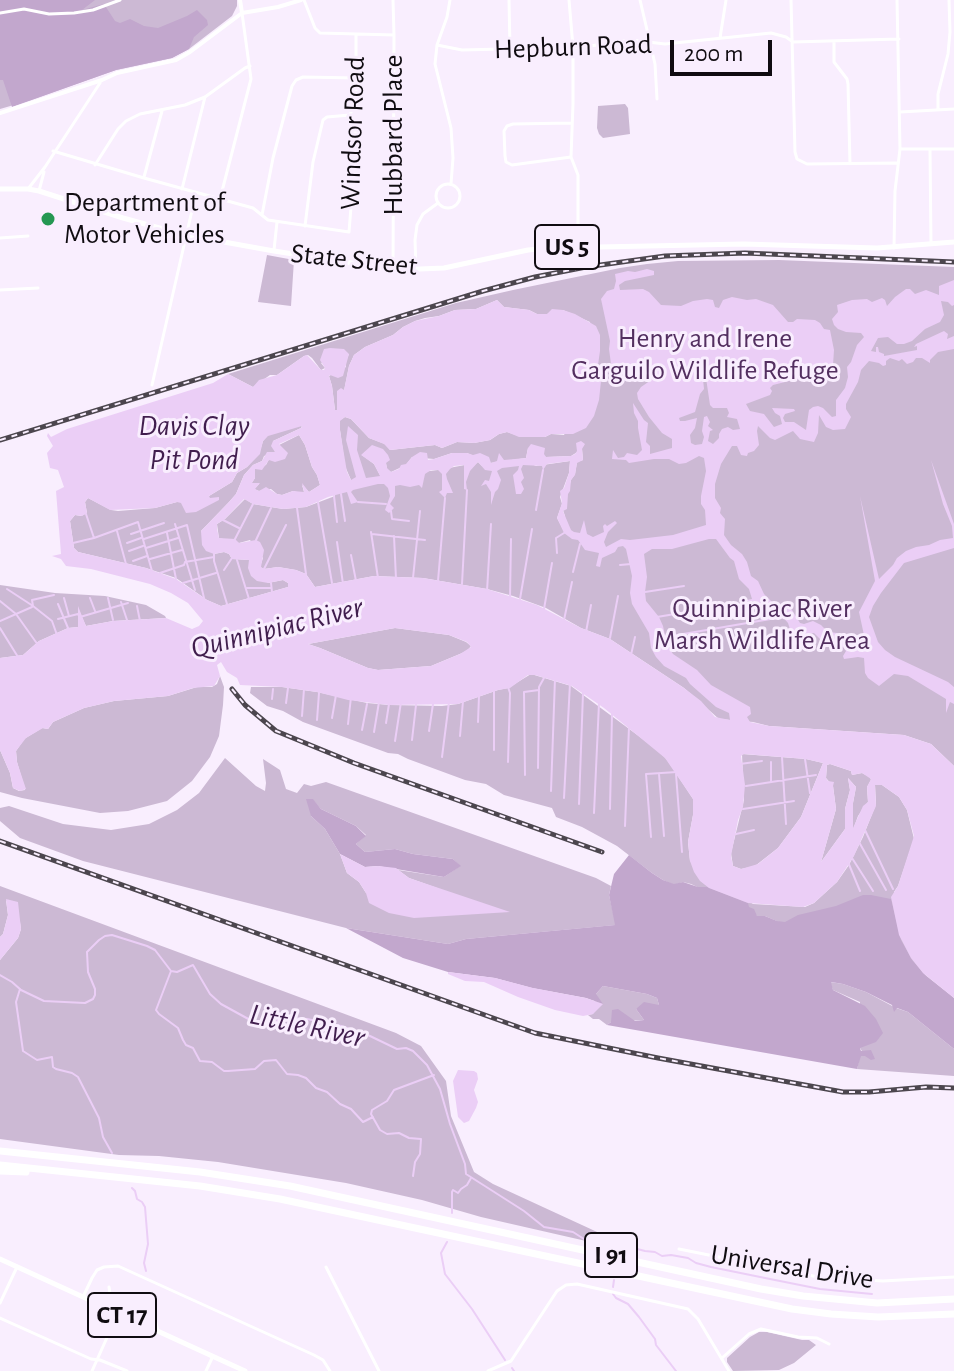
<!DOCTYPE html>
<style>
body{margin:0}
#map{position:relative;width:954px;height:1371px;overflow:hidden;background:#f9eefe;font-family:"Alegreya Sans",sans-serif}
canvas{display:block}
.scale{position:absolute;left:670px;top:40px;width:102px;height:36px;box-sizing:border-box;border:4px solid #100c11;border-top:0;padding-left:10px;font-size:24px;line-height:28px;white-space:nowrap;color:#100c11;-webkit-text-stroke:6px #f9eefe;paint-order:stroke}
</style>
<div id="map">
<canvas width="954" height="1371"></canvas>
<div class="scale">200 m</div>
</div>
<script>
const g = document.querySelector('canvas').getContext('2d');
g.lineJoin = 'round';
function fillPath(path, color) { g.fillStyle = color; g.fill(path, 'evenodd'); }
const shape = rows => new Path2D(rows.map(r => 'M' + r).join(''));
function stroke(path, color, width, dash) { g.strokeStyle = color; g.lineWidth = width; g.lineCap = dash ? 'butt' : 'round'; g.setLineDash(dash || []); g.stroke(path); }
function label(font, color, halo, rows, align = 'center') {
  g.font = font + ' "Alegreya Sans",sans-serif'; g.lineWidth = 6; g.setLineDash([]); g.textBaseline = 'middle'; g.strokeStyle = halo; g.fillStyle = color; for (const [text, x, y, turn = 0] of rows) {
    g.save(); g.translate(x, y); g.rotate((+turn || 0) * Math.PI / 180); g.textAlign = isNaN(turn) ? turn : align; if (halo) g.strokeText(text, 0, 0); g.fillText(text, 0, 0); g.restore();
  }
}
fillPath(shape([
 [0,0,237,0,237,6,232,16,189,49,172,58,116,70,31,100,0,109],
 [625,104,628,108,630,134,603,138,599,134,597,128,598,106],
 [267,255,294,260,291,306,258,302],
 [779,260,954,267,954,766,931,744,904,735,769,726,753,722,719,719,684,688,610,639,581,628,546,608,513,596,487,589,423,578,374,576,315,587,306,574,296,570,278,567,264,569,260,567,263,558,250,540,239,543,219,538,217,524,225,519,245,499,253,504,283,509,306,507,335,496,336,483,329,480,314,437,314,431,327,427,330,435,335,472,339,481,351,480,345,466,340,430,340,420,345,417,351,419,369,438,385,444,390,450,435,445,442,448,457,442,474,443,490,440,499,434,507,432,519,436,545,437,551,434,564,435,597,372,590,322,563,310,547,314,537,314,529,310,504,307,497,300,476,309,455,310,439,316,425,318,415,321,403,327,393,335,365,347,354,355,349,366,344,391,337,391,337,410,335,410,332,386,329,376,346,367,346,361,349,354,321,363,325,368,321,370,312,358,308,355,304,356,277,375,270,375,253,387,228,374,456,303,513,290,620,268,647,264,678,261],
 [528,448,546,457,571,456,582,449,583,460,577,462,575,474,571,480,563,510,565,516,563,529,557,518,562,504,560,497,569,473,570,461,536,466,527,462,482,466,478,462,472,467,465,465,438,470,381,477,374,464,362,455,365,452,386,463,387,469,391,472,406,465,412,457,434,459,452,453,467,453,490,463,526,458],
 [302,425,301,428,273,441,275,452,264,456,262,461,253,465,244,475,236,494,229,502,201,531,214,554,224,552,229,554,232,559,250,560,268,583,283,580,288,583,288,587,221,606,207,600,176,578,146,568,78,552,74,548,70,521,75,515,81,516,87,513,85,502,88,498,111,510,118,511,155,508,177,502,209,498,209,496,232,482,237,473,247,467,259,454,263,441,268,435],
 [299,435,305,445,312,467,317,475,320,485,309,492,302,485,304,492,301,493,293,491,282,495,277,494,271,489,259,491,254,489,259,484,251,484,255,478,255,469,266,465,269,459,287,453,279,445],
 [0,585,55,593,105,596,146,605,165,616,166,618,113,621,86,626,78,609,78,627,68,628,39,641,23,655,0,658],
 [395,628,449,635,466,642,471,646,467,651,431,666,378,670,368,668,320,648,308,644],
 [531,674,571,686,659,751,668,761,693,799,693,815,688,842,690,861,753,904,805,907,814,903,837,882,849,865,863,837,876,804,875,785,882,785,899,797,907,810,914,839,898,886,894,892,923,973,954,998,765,916,757,916,691,884,683,882,674,885,663,880,652,873,617,846,582,827,556,817,552,808,504,795,486,784,465,780,408,759,398,754,388,753,303,722,283,711,267,706,250,693,251,687,282,687,317,692,367,703,389,705,442,706,458,704,498,690,508,688],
 [220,676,224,687,223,705,219,736,210,757,192,781,167,801,128,811,100,813,22,798,0,792,0,750,10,773,13,788,19,791,25,790,17,762,16,751,24,739,42,728,48,729,53,722,84,708,114,701,168,696,197,687,212,687,217,684],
 [742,754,806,759,823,763,801,817,778,848,755,866,741,869,733,866,731,853,744,800],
 [225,758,256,786,265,791,266,783,263,759,280,770,286,789,297,793,304,784,311,786,326,782,596,878,611,886,609,895,616,925,466,939,448,944,346,928,83,861,20,838,0,821,0,808,9,806,63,824,111,830,149,824,177,810,199,793],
 [313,800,321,809,356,826,366,835,356,844,365,852,395,849,413,854,453,859,460,866,444,877,398,870,409,878,437,888,366,893,359,882,347,873,340,854,325,829,311,816],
 [830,764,851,771,852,775,862,773,870,777,871,780,867,787,868,802,858,816,853,830,853,803,856,787,848,778,850,790,845,809,845,829,821,862,836,809,833,786,826,778,827,765],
 [0,886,396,1033,421,1046,446,1081,451,1116,474,1172,493,1184,608,1237,608,1246,481,1217,422,1200,346,1183,218,1162,159,1156,119,1155,0,1139,0,960,18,938,21,929,20,922,6,900,8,915,3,934,0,937],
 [830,982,843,984,866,992,896,1008,908,1012,954,1049,954,1076,857,1069,860,1056,865,1056,860,1048,860,1002,833,990],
 [603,986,647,994,657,998,659,1005,636,1009,644,1020,611,1022,607,1025,599,1019,593,1019,588,1015,593,1014,596,994],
 [759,1332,767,1332,802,1340,809,1340,816,1345,794,1363,779,1370,733,1371,727,1362,727,1358,750,1337]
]), '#ccb9d4');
fillPath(shape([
 [0,0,95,0,82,10,104,4,115,21,120,23,130,19,144,26,158,28,187,16,197,10,207,20,208,25,194,37,189,49,172,58,116,70,12,107,3,80,0,80],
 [306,799,313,799,321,809,356,826,366,836,356,844,365,852,395,849,413,854,453,859,461,866,444,877,378,866,365,867,340,854,325,829,311,816],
 [629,855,652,873,663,880,674,884,683,882,698,887,707,887,748,903,749,907,754,909,757,916,765,916,777,921,785,922,798,915,836,906,863,895,871,895,891,899,901,940,912,960,926,976,954,998,954,1049,908,1012,897,1008,894,1012,892,1005,866,992,843,984,831,982,833,990,865,1006,876,1019,883,1033,876,1042,860,1048,861,1051,871,1050,875,1059,871,1060,865,1056,861,1056,857,1069,607,1025,611,1022,612,1010,618,1009,635,1021,644,1020,636,1009,644,1002,659,1005,657,998,647,994,603,986,596,994,603,1004,586,998,532,988,495,978,448,972,403,958,346,928,448,944,466,939,615,925,609,895,614,874]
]), '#c2a7cd');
fillPath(shape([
 [647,269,654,271,654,275,625,281,619,285,620,290,643,289,649,292,661,305,681,306,693,301,707,299,713,300,715,307,719,308,723,300,732,297,747,300,756,299,773,305,788,322,793,322,797,319,815,320,820,323,824,329,830,330,834,350,833,365,825,371,812,372,801,378,773,385,770,388,772,391,770,395,746,404,750,411,764,414,774,427,782,424,780,416,775,413,772,408,794,409,795,411,785,414,783,418,785,422,794,422,806,430,809,410,813,407,818,406,823,408,832,417,836,416,836,400,845,388,848,377,847,367,851,362,857,345,864,337,861,333,846,332,838,329,834,325,832,319,838,312,837,305,852,300,867,299,872,302,882,298,885,300,887,306,895,297,906,289,910,289,915,294,926,290,939,295,939,286,954,280,954,305,952,306,948,302,941,301,944,315,940,322,925,329,912,341,904,344,897,344,888,337,878,338,871,351,876,352,876,347,878,347,879,352,884,354,884,356,917,350,917,346,914,347,916,344,944,331,948,334,947,339,954,336,954,349,938,352,930,360,930,363,922,358,916,358,913,362,907,364,902,359,899,361,890,358,886,361,886,365,883,366,879,363,869,361,861,370,858,382,846,404,846,409,851,417,845,429,833,430,826,427,819,415,818,433,814,442,800,439,793,431,775,440,770,438,758,426,757,431,759,445,754,451,748,453,747,456,741,455,737,446,732,446,721,464,715,484,715,498,721,508,720,513,725,519,724,535,731,545,742,554,747,562,751,576,758,581,764,594,772,602,792,610,800,623,804,624,813,621,821,625,828,632,837,633,857,646,867,649,859,612,875,581,860,496,879,579,893,565,897,558,906,551,916,547,929,545,940,540,953,538,952,526,943,504,931,460,954,524,954,548,904,563,881,593,873,606,869,617,878,642,885,650,895,657,948,682,954,687,954,704,950,702,946,713,946,699,908,676,894,674,879,686,868,678,865,673,864,658,858,657,844,659,843,656,846,651,843,647,833,642,822,641,814,633,798,636,793,639,788,623,780,614,764,611,760,604,753,601,741,601,752,599,749,589,739,579,734,561,730,558,716,539,709,539,672,549,652,549,644,554,647,577,645,592,646,601,659,617,663,626,667,645,673,654,697,670,711,685,750,707,751,714,747,717,750,722,769,726,904,735,931,744,954,766,954,998,923,973,911,958,899,935,891,897,898,886,914,836,907,810,899,797,882,785,875,785,876,806,854,856,837,882,814,903,803,907,748,903,709,888,700,881,694,872,690,861,688,842,693,815,693,799,665,758,604,708,572,686,535,675,528,675,510,688,498,690,458,704,389,705,348,700,317,692,282,687,240,685,237,678,227,672,221,662,217,665,220,676,214,686,193,688,168,696,114,701,84,708,53,722,48,729,43,728,26,738,16,751,17,762,26,789,20,791,13,788,10,773,0,750,0,658,23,655,39,641,68,628,78,627,78,606,86,626,113,621,166,618,192,629,199,626,203,621,188,603,171,593,150,584,91,569,66,566,61,559,52,556,61,554,56,491,64,487,58,470,50,468,47,453,53,446,47,436,48,433,51,437,67,429,213,383,228,374,253,387,259,380,277,375,304,356,307,355,321,370,324,370,325,368,320,360,324,349,330,348,344,349,349,354,343,376,338,378,330,375,329,376,332,386,335,410,337,410,337,391,341,388,344,390,349,366,354,355,365,347,393,335,403,327,415,321,439,316,455,310,476,309,497,300,504,307,529,310,537,314,547,314,552,309,563,310,575,314,596,326,600,335,600,351,597,372,601,381,599,400,594,416,586,428,573,434,551,434,545,437,519,437,507,432,499,434,490,440,474,443,457,442,442,448,435,445,390,450,384,444,369,438,351,419,345,417,340,421,340,430,347,472,351,480,356,477,346,440,348,426,358,435,357,450,366,478,380,476,374,464,361,455,372,445,383,449,388,455,390,460,386,463,387,468,391,472,399,469,401,465,406,464,412,457,420,452,427,453,428,460,434,459,452,453,467,453,473,455,480,453,489,457,491,463,497,461,499,453,504,460,526,458,528,448,531,444,545,448,544,454,546,457,571,456,575,454,577,451,576,443,581,441,585,444,582,449,583,460,577,463,575,475,571,480,570,491,568,494,567,509,563,511,571,530,574,532,580,533,584,520,587,534,593,537,604,532,603,526,605,524,607,526,615,521,617,523,608,532,604,542,606,547,621,539,630,540,673,535,706,525,705,510,701,504,701,496,706,471,704,458,699,456,686,463,679,464,669,459,654,459,629,463,626,460,612,459,613,450,618,458,624,457,627,453,637,455,642,450,638,428,638,421,634,413,633,403,644,420,648,423,646,442,650,446,650,454,672,448,672,439,662,433,649,417,638,399,637,393,641,387,657,376,653,372,646,372,631,374,611,364,609,349,610,341,601,299,607,291,614,289,616,281,615,274,628,271,635,272],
 [706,378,710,405,713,408,727,408,729,413,727,417,737,419,740,429,733,430,728,427,722,429,719,434,719,438,713,444,708,441,710,431,713,430,708,426,710,422,707,416,704,417,702,431,704,437,702,444,695,445,691,443,690,435,695,428,697,418,685,421,680,421,679,418,695,412,700,394,704,389,703,379],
 [302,426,301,428,273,441,271,446,275,452,267,452,262,461,253,465,244,475,236,494,229,502,201,531,202,545,206,551,214,554,224,552,229,554,232,559,249,560,248,568,251,576,257,581,268,583,283,580,288,583,288,587,221,606,207,600,176,579,146,568,78,552,74,548,70,521,75,515,82,516,87,513,85,502,88,498,110,510,155,508,177,502,181,503,186,513,196,512,219,500,219,497,210,498,209,496,232,482,237,473,247,467,260,454,263,441,268,436],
 [299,435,305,445,312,467,317,475,320,485,309,492,302,483,304,492,293,491,282,495,277,494,266,487,259,491,255,489,260,483,252,483,255,478,255,469,262,470,269,460,275,462,285,459,288,453,279,444],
 [570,461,569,473,564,488,560,491,562,503,557,518,564,533,572,539,578,540,585,550,599,553,596,566,600,567,602,558,615,552,618,547,623,546,626,549,632,576,630,593,632,604,649,633,651,648,656,657,664,666,686,678,690,684,716,707,729,713,730,720,715,717,701,701,684,688,610,639,581,628,537,605,487,589,423,578,374,576,315,587,306,574,296,570,278,567,264,569,261,567,264,550,260,542,256,540,239,543,235,539,219,538,217,529,217,524,225,519,244,499,253,504,283,509,306,507,328,497,347,492,351,504,358,502,351,492,353,490,378,484,384,484,388,488,390,496,385,510,389,513,394,508,390,504,395,496,395,486,400,485,410,487,419,485,422,488,425,474,431,470,438,470,442,474,442,490,439,492,445,498,447,493,453,493,447,479,446,474,450,469,454,466,464,465,464,489,467,490,466,482,470,471,478,462,485,470,492,471,489,481,485,480,481,486,486,484,491,492,491,505,495,492,498,489,501,480,497,471,502,468,519,466,518,470,513,475,516,494,521,494,524,489,521,482,524,478,521,469,523,465,542,466,543,470,547,464],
 [395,628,449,635,467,642,471,647,460,654,431,666,378,670,368,668,320,648,308,644],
 [744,754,806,759,823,763,801,817,778,848,758,864,741,869,733,866,731,856,738,820,743,807,745,785,741,756],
 [830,764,851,771,852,775,862,773,871,779,867,787,868,802,863,806,853,828,853,803,856,787,848,778,850,790,845,809,845,829,821,862,836,809,833,786,834,782,828,781,826,778,827,765],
 [340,854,365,867,378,866,396,868,409,878,510,912,414,918,389,913,369,903,366,893,359,882,347,873],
 [6,899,18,902,21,929,18,938,0,960,0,937,3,934,8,915],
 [448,972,495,978,533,988,586,998,603,1004,593,1014,583,1016,555,1010,518,997,484,982,465,981,448,974],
 [458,1070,474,1071,477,1073,478,1079,474,1090,478,1102,476,1108,469,1121,464,1123,458,1117,453,1081]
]), '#ebcef6');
stroke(shape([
 [341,494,345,521],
 [334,496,337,522],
 [318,502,332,583],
 [358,502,386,504],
 [297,508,306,574],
 [536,510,543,470],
 [391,511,392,519,409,521],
 [86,514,94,538,138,522,152,571],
 [223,520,239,528],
 [175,524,195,590],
 [117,531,126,564],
 [371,532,378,578],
 [167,533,176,579],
 [131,534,164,523],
 [372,534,425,540],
 [394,536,396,579],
 [144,539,187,525,204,598],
 [235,539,253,504],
 [256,540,271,508],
 [337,542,343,584],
 [73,543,94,538],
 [127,543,141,538],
 [146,548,178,538],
 [129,551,143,546],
 [557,553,556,538,564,533],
 [214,554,214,561,227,604],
 [351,555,356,581],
 [150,559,182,550],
 [237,560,249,599],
 [133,561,147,556],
 [620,565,631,564],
 [264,569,286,525],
 [224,570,232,558],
 [573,572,580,544],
 [160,573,184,565,185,562,214,557],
 [413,578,420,511],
 [438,581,445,498],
 [183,583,216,573],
 [271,583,272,592],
 [462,584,467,490],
 [247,588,271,588],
 [7,589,33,606],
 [487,591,491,524],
 [645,592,684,586],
 [54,595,32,600,33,606,52,621,57,635],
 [64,598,69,616],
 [90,598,95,611],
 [108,598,113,620],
 [510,598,511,539],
 [520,599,532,529],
 [0,601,16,614,38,645],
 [121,602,127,620],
 [58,604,68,628],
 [137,606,140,621],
 [544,609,552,563],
 [80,617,128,603],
 [657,617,687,612],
 [58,619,78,614,79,616],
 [564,620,572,582],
 [0,621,32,607],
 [0,628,18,657],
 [586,632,591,605],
 [666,637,782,617],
 [610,638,618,596],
 [631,655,635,637],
 [272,699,273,689],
 [286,703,288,688],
 [302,716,304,689],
 [332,718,336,695],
 [317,720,319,693],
 [478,722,479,696],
 [386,723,389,704],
 [348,724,351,697],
 [362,730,367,704],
 [429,731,433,704],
 [374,732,379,702],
 [460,736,463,701],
 [412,740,416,705],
 [395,741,401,702],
 [494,750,494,691],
 [442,757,449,702],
 [782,757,786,824],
 [805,759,810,793],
 [508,762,510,693,508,687],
 [740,764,762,761],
 [538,768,539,687,544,678],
 [659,774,664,836],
 [676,774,682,852],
 [525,775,524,692,539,690],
 [771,781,771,762],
 [746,786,816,775],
 [551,791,555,678],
 [564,798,570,683],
 [579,804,583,693],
 [610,809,612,714],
 [743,809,794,801],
 [594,813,599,703],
 [625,826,629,727],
 [864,828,893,889],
 [736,834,754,830],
 [651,837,646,774,677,772],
 [859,842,886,890],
 [852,858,873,891],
 [848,862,860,891],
 [171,971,156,1010,159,1014,178,1028,183,1040,186,1045,193,1048,200,1061,212,1062,224,1071,228,1071,255,1069,264,1061,276,1060,287,1074,298,1075,306,1078,316,1088,327,1092,340,1104,351,1109,363,1122,373,1117],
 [0,975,12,982,21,990,44,1001,85,1003,93,999,95,995,95,989,88,972,87,952,99,940,105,936,112,935,147,946,155,950,171,971,177,972,193,965,210,994,221,1004,252,1021,265,1024,290,1018,307,1019,341,1026,370,1036,397,1049,406,1048,413,1051,427,1065,440,1089,450,1124,465,1164,466,1174,524,1211,544,1227,573,1232,584,1239,607,1241,645,1251,655,1252,662,1256,671,1255,688,1258,696,1263,711,1267,770,1279,820,1289,872,1294],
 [20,989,16,1002,23,1051,37,1060,52,1057,53,1067,56,1069,72,1073,78,1077,99,1118,103,1137,112,1153],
 [413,1176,415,1162,420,1154,421,1139,409,1138,399,1133,387,1134,380,1130,371,1114,372,1110,387,1101,394,1090,434,1075],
 [132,1188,135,1191,137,1199,142,1202,145,1207,148,1244,144,1263,146,1271],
 [452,1213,452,1192,453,1190,458,1193,461,1189,467,1185,471,1178],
 [447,1242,441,1253,445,1274,472,1309,505,1360],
 [613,1287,614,1280],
 [613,1294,616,1298,628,1304,639,1317,655,1339,656,1345,676,1371],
 [512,1368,514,1371]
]), '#ebcef6', 2);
stroke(shape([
 [304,0,315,28,320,33,394,35],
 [393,0,394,35,393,269],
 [450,0,447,17,437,45,435,64,451,128,453,158,451,184],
 [509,0,510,48],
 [569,0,573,47,573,104,571,157,578,175,578,246],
 [640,0,655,64,657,99],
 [791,0,795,152,797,159,807,164,897,163],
 [0,13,24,9,49,14,74,13,93,10,120,0],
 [720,38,726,0],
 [834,42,834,62,847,79,848,84,850,164],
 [437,45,462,50,583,47,631,40,665,44,771,33,786,37,793,42,899,39],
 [938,109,938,94,948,54,950,32,949,0],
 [900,112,954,109],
 [900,149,954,149],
 [930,150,931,244],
 [53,151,144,178,253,208,268,220,349,232,355,157,356,135,350,115,356,99,356,34],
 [571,157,512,165,506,162,505,156,504,131,507,126,513,124,571,123],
 [95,165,118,129,126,121,140,114,185,105,205,97,245,68,250,66],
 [144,177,162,111],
 '436 196a12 12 0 1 1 24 0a12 12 0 1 1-24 0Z',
 [28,189,45,167,100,83],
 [182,189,205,97],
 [39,191,44,172],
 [220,199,251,79,242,13],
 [262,215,273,158,292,86,296,80,303,77,356,78],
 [305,226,313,162,323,120,327,117,350,115],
 [0,238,28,236],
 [894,248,895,191,900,149,897,0],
 [274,250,277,222],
 [416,269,415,240,417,225,423,214,438,203],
 [0,290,38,288],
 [152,385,196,193],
 [679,1249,818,1277,883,1281,954,1277],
 [326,1267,379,1371],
 [109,1287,111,1301,109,1309],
 [150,1294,158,1332],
 [83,1297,92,1278,97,1270,104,1267,118,1266,314,1355,323,1360,330,1371],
 [0,1303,17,1267],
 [0,1318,91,1359,100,1360,127,1371],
 [722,1358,749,1334,761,1329,798,1337,817,1338,829,1344],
 [92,1371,118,1313],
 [206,1371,213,1356],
 [488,1371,511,1361,557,1291,566,1285,577,1284,688,1309,698,1319,729,1371]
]), '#fff', 3);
stroke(shape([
 [240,0,242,13],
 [0,113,102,80,117,73,176,60,190,52,242,13,278,7,301,0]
]), '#fff', 4);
stroke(shape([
 [0,189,28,189,39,191,123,218,185,235,274,251,396,270,444,268,528,250,551,248,744,244,877,248,954,242],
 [0,1259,245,1371]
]), '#fff', 5);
stroke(shape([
 [0,1151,200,1172,290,1186,761,1289,803,1296,877,1303,954,1299],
 [0,1165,200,1186,280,1199,792,1309,831,1314,878,1317,954,1314],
 [0,1171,26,1172]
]), '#fff', 7);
const rail = shape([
 [0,440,483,291,535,277,586,267,665,256,745,253,954,262],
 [232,689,245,705,276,731,354,763,602,852],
 [0,841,535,1033,658,1058,843,1092,869,1092,926,1087,954,1088]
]);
stroke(rail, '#4c464e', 5);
stroke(rail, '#f9eefe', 2, [6]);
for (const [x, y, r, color] of [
 [48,219,8,"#259752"]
]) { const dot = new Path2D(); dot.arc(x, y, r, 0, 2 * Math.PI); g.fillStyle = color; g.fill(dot); stroke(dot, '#f9eefe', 3); }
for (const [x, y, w] of [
 [567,247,64],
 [611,1255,52],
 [122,1315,68]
]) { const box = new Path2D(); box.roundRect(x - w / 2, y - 22, w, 44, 6); g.fillStyle = '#f9eefe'; g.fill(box); stroke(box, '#100c11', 2); }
label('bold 26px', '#100c11', null, [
 ["US 5",567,247],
 ["I 91",611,1255],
 ["CT 17",122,1315]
]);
label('28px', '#100c11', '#f9eefe', [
 ["Hepburn Road",573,47,-2],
 ["Windsor Road",353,133,-88],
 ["Hubbard Place",394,135,-90],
 ["State Street",354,260,6],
 ["Universal Drive",792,1267,9]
]);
label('28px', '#100c11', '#f9eefe', [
 ["Department of",64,203],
 ["Motor Vehicles",64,235]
], 'left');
label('28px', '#532f60', '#f9eefe', [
 ["Henry and Irene",705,339],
 ["Garguilo Wildlife Refuge",705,371],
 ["Quinnipiac River",762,609],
 ["Marsh Wildlife Area",762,641]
]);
label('italic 30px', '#411e4e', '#f9eefe', [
 ["Davis Clay",194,426],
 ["Pit Pond",194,460],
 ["Quinnipiac River",277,628,-14],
 ["Little River",307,1026,12]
]);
</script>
